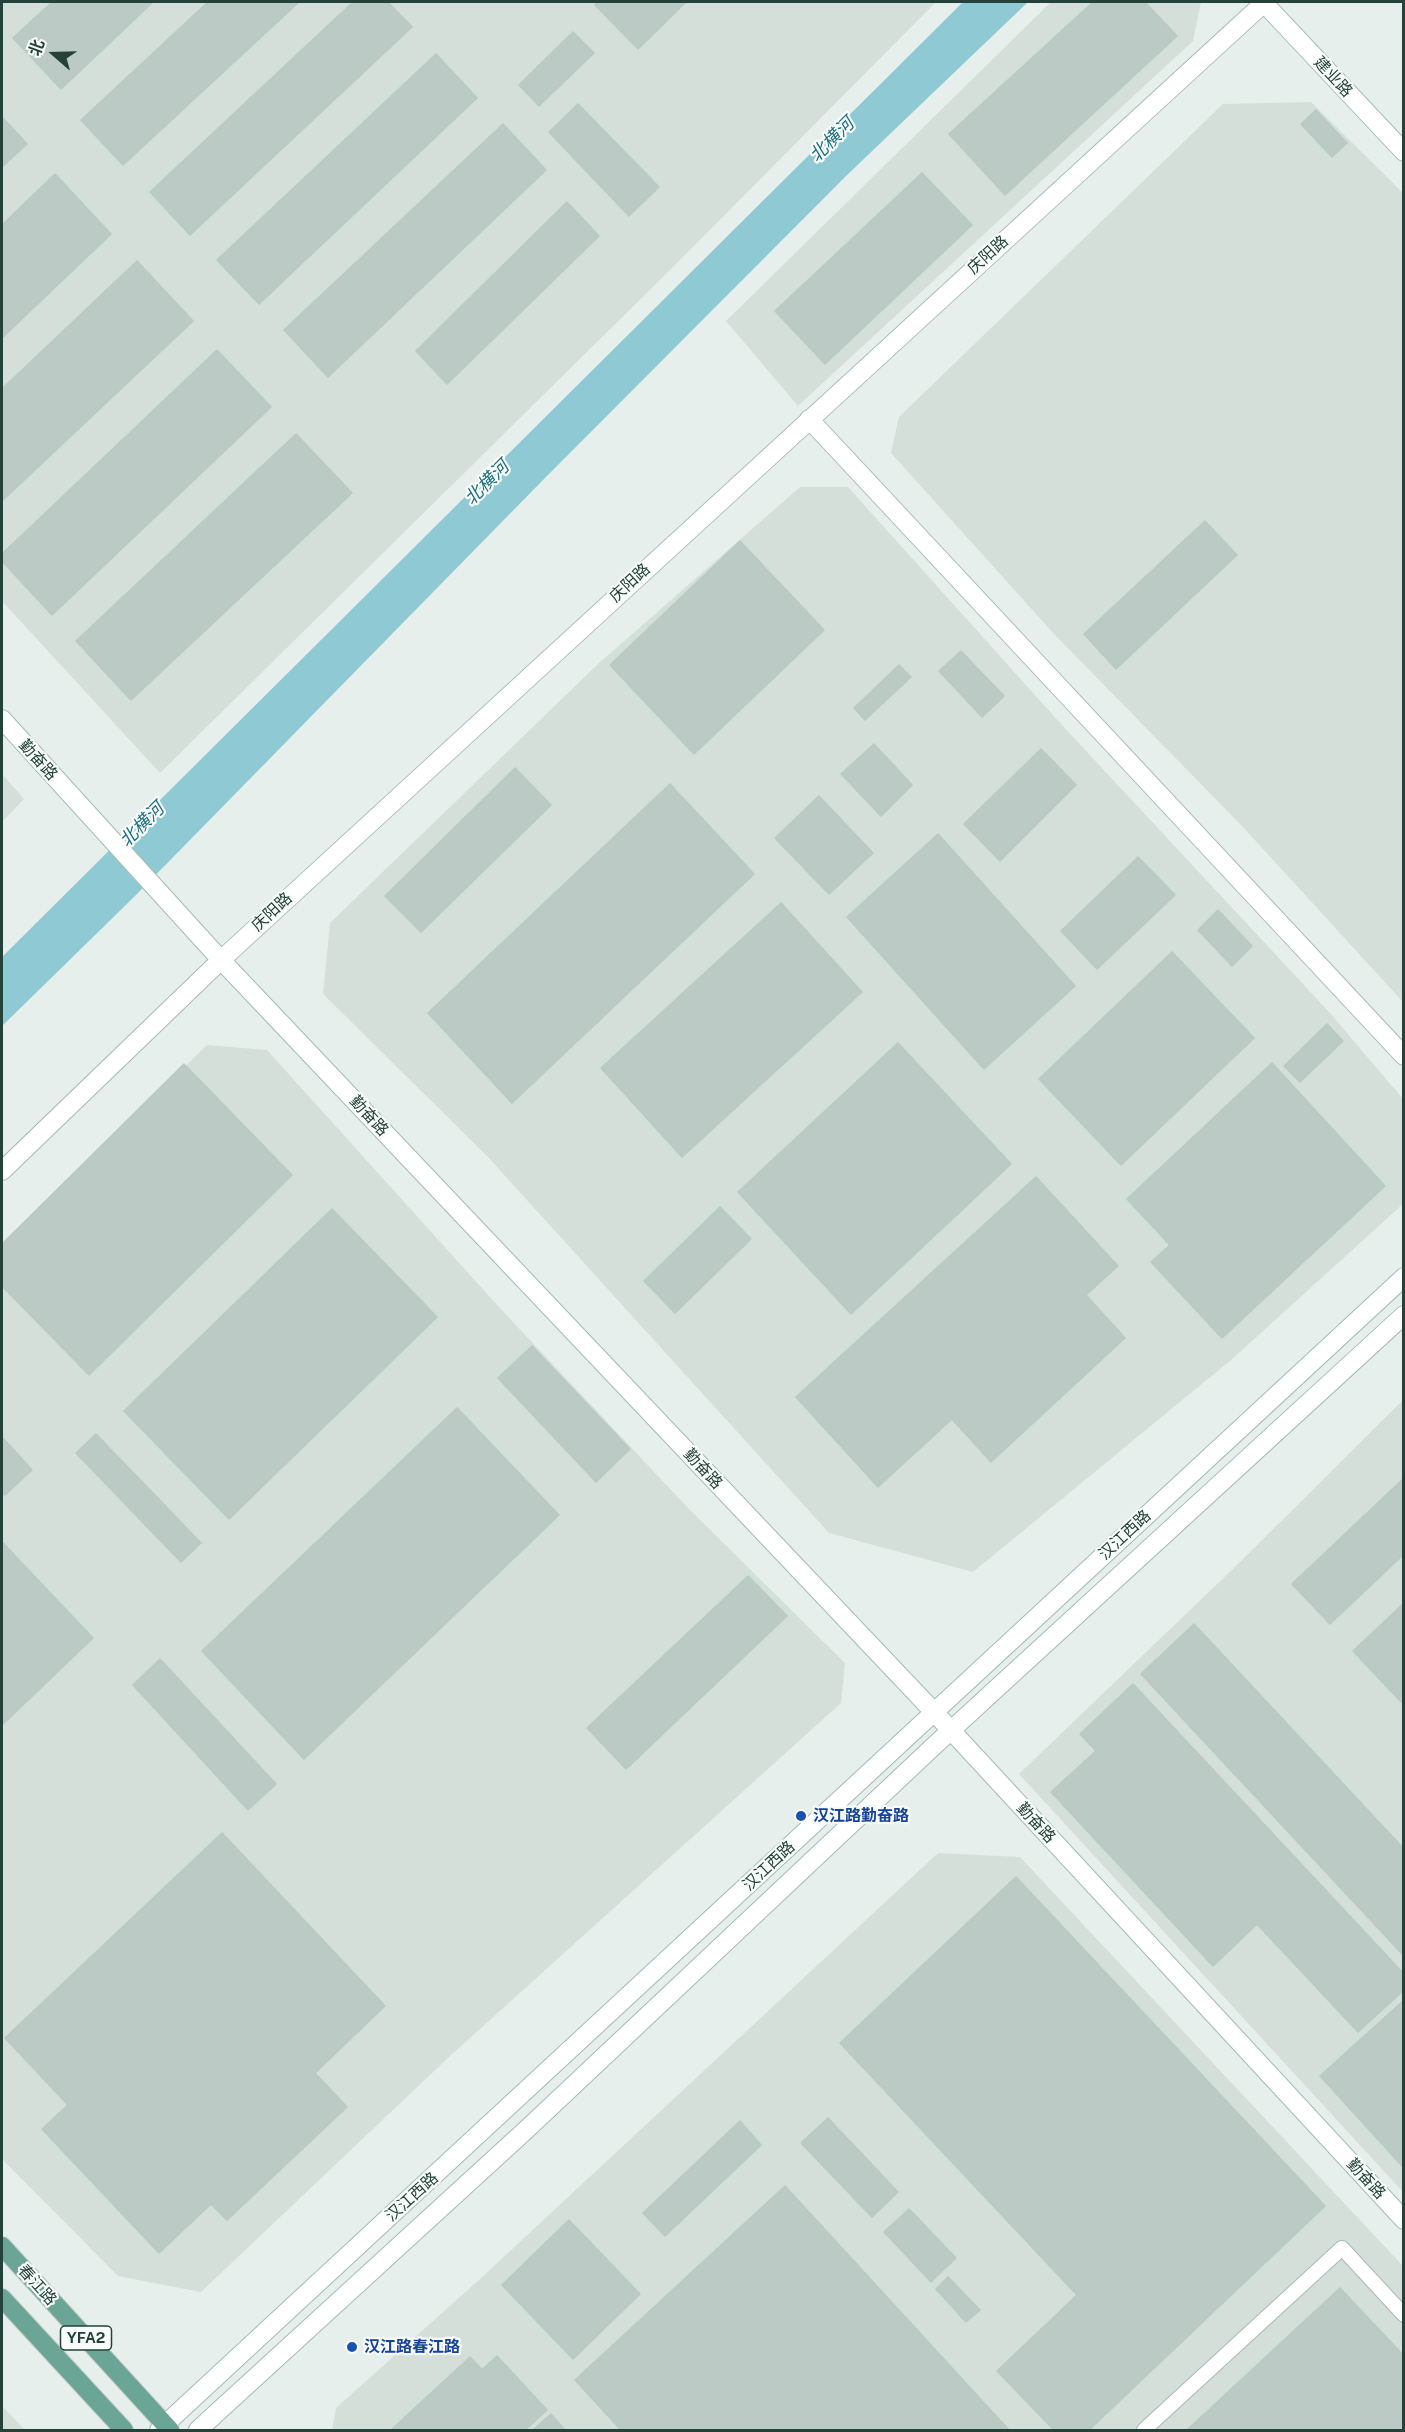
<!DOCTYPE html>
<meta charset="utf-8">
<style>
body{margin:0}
#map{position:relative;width:1405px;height:2432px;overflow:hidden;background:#e6efeb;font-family:"Public Sans","Noto Sans SC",sans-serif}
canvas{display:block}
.frame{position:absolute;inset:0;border:3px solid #24423a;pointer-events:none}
.north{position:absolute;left:24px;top:24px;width:60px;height:60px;-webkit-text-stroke:4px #f7fbf9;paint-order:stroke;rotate:290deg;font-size:16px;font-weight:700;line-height:24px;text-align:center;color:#24423a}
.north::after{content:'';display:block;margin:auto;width:21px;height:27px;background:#24423a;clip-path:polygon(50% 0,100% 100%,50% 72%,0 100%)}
</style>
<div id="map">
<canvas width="1405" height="2432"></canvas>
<div class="frame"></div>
<div class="north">北</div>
</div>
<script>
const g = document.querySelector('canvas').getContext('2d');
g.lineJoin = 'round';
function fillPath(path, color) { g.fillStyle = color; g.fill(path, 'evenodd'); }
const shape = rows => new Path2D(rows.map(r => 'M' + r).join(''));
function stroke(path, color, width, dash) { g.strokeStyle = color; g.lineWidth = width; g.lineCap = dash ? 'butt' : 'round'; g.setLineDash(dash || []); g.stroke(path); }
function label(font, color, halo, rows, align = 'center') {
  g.font = font + ' "Public Sans","Noto Sans SC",sans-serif'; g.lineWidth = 4.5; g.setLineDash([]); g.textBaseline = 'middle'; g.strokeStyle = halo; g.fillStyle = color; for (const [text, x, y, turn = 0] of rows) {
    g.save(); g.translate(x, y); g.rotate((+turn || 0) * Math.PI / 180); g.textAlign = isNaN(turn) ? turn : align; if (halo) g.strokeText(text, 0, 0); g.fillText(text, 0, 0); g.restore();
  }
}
fillPath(shape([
 [2,2,936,2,670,270,160,773,2,601],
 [1051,2,1201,2,1193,41,798,406,726,321],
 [1311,102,1403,193,1403,1002,1242,826,1055,635,891,453,899,417,1223,104],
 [800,487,848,487,1061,724,1330,1013,1403,1099,1403,1204,1231,1360,973,1572,829,1533,487,1156,323,994,330,923,598,664],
 [2,774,24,799,2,822],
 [207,1045,267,1050,498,1306,690,1510,845,1663,841,1703,450,2056,201,2292,118,2276,2,2159,2,1246],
 [1403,1400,1403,2192,1019,1774,1238,1564],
 [938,1853,1020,1857,1403,2266,1403,2430,332,2430,336,2408,480,2279],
 [2,2406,25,2430,2,2430]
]), '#d4dfda');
fillPath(shape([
 [963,2,1028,2,846,176,543,480,134,897,2,1026,2,957]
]), '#8ec9d4');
const building = shape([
 [52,2,153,2,61,89,13,38,52,2],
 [208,2,299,2,123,165,81,120,208,2],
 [353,2,388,2,412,27,190,235,150,192,353,2],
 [598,2,686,2,638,49,595,5,598,2],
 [1093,2,1145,2,1177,36,1005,195,949,134,1093,2],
 [573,32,594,53,539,106,519,85,573,32],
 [436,54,477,98,259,304,217,260,436,54],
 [578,104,659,187,629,216,549,132,578,104],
 [1316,110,1347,143,1332,157,1301,124,1316,110],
 [2,117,27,144,2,167,2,117],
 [503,124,546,170,328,377,284,330,503,124],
 [922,173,972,225,825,364,775,311,922,173],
 [55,174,111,234,2,338,2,225,55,174],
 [567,202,599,236,447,384,416,351,567,202],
 [137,261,193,321,2,501,2,389,137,261],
 [217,350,271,407,52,615,2,561,2,554,217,350],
 [296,434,352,493,131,700,76,641,296,434],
 [1205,521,1237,555,1116,669,1084,634,1205,521],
 [740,541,824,630,694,754,610,665,740,541],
 [961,651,1004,696,982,717,939,671,961,651],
 [899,665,911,677,865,720,854,708,899,665],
 [874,744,912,785,881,816,841,774,874,744],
 [1041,749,1076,785,1000,861,964,824,1041,749],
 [515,768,551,805,421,932,385,896,515,768],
 [670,784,754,874,512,1103,428,1013,670,784],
 [819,796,873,853,829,894,775,838,819,796],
 [938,834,1075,986,984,1069,847,917,938,834],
 [1138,857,1175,895,1097,969,1061,931,1138,857],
 [781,903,862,992,682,1157,601,1068,781,903],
 [1218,910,1252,946,1232,966,1198,930,1218,910],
 [1172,952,1254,1038,1121,1165,1039,1079,1172,952],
 [1327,1024,1343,1041,1300,1082,1284,1066,1327,1024],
 [898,1043,1011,1164,851,1314,738,1192,898,1043],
 [1272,1063,1385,1186,1222,1338,1151,1262,1170,1245,1127,1199,1272,1063],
 [184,1064,292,1175,89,1375,2,1286,2,1244,184,1064],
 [1036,1177,1118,1266,1086,1295,1125,1338,991,1462,952,1419,878,1487,796,1397,1036,1177],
 [720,1207,751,1239,675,1313,644,1281,720,1207],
 [332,1209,437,1317,229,1519,124,1411,332,1209],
 [532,1346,630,1449,596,1482,498,1378,532,1346],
 [457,1408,559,1515,304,1759,202,1651,457,1408],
 [96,1434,201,1543,181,1562,76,1453,96,1434],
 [2,1437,32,1470,5,1495,2,1490,2,1437],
 [1404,1478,1404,1554,1330,1624,1292,1584,1404,1478],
 [2,1542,93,1638,2,1725,2,1542],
 [748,1576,787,1616,626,1769,587,1728,748,1576],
 [1404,1603,1404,1705,1353,1651,1404,1603],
 [1194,1624,1404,1849,1404,1956,1141,1674,1194,1624],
 [160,1659,276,1784,248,1810,133,1685,160,1659],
 [1133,1684,1404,1974,1404,1990,1358,2032,1257,1924,1213,1966,1051,1792,1096,1751,1080,1734,1133,1684],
 [222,1833,385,2006,315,2073,347,2107,227,2220,211,2204,159,2253,42,2129,68,2105,5,2038,222,1833],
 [1016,1877,1325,2206,1089,2430,1054,2430,997,2371,1077,2295,840,2043,1016,1877],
 [1404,2000,1404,2168,1320,2076,1404,2000],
 [828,2118,898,2192,872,2217,801,2143,828,2118],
 [740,2121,761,2145,665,2236,643,2213,740,2121],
 [785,2186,1009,2430,621,2430,575,2380,785,2186],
 [909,2209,956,2258,931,2282,884,2232,909,2209],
 [569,2220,640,2294,573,2359,502,2285,569,2220],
 [948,2277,980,2310,966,2322,936,2289,948,2277],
 [1340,2288,1404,2356,1404,2430,1187,2430,1340,2288],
 [497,2356,547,2410,525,2430,391,2430,470,2357,482,2370,497,2356],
 [551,2414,565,2430,533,2430,551,2414]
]);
fillPath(building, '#bbcac4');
stroke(building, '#b8c9c2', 1.5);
const lane = shape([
 [1144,2430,1342,2248,1404,2315]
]);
const street = shape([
 [809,419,1404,1056],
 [2,1171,221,960,1265,2]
]);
const secondary = shape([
 [1263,2,1404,152],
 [2,719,221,960,934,1712,1404,2220],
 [159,2430,1404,1277],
 [198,2430,527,2129,936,1744,1404,1315]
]);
const primary = shape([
 [2,2246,170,2430],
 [2,2298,124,2430]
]);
stroke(lane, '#a8b8b2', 16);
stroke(street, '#a8b8b2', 20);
stroke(secondary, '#a4bbb3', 20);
stroke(primary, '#c2cac8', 20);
stroke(lane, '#fff', 14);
stroke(street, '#fff', 18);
stroke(secondary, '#fff', 18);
stroke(primary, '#6aa596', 18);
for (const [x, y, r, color] of [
 [801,1816,6,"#1a4fb4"],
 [352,2347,6,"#1a4fb4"]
]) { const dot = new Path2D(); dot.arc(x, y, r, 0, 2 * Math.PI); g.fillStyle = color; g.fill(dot); stroke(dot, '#f7fbf9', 2); }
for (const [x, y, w] of [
 [86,2338,51]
]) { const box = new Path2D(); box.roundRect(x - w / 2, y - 12, w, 24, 4.5); g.fillStyle = '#f7fbf9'; g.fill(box); stroke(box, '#24423a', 1.5); }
label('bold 15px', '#24423a', null, [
 ["YFA2",86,2338]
]);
label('16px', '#24423a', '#f7fbf9', [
 ["建业路",1333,77,47],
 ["庆阳路",988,255,-42],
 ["庆阳路",630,583,-43],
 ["勤奋路",38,760,48],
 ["庆阳路",272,912,-43],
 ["勤奋路",369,1116,47],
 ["勤奋路",703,1469,47],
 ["汉江西路",1125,1535,-43],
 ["勤奋路",1036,1823,47],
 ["汉江西路",769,1866,-43],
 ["勤奋路",1366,2179,47],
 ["汉江西路",412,2197,-42],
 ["春江路",37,2285,48]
]);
label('bold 16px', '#164399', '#f7fbf9', [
 ["汉江路勤奋路",813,1816],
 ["汉江路春江路",364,2347]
], 'left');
label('italic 18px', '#1c6f80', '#f7fbf9', [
 ["北横河",832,140,-45],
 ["北横河",487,483,-45],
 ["北横河",142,825,-45]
]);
</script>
